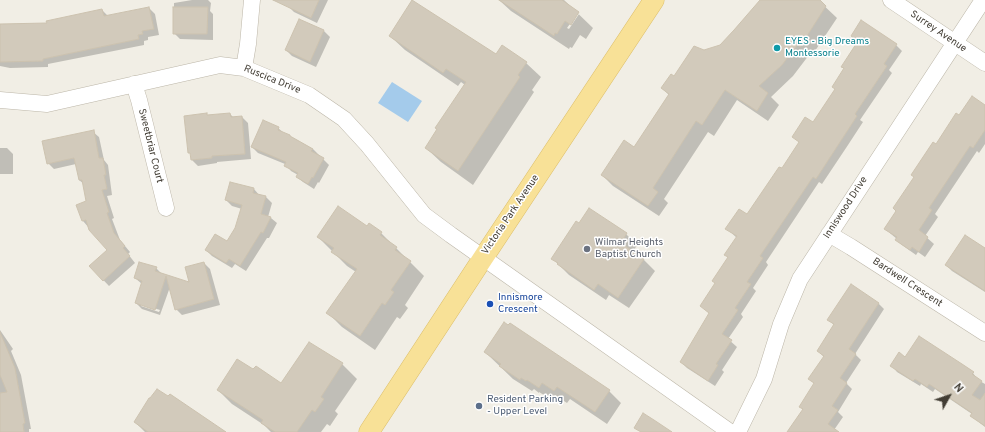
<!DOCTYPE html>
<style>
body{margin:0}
#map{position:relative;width:985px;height:432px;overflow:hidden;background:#f1eee5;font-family:Overpass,sans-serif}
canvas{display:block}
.north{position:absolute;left:929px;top:376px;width:40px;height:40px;-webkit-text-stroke:3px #fff;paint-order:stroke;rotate:50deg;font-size:11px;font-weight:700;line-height:16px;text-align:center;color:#433e35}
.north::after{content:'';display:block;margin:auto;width:14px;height:18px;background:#433e35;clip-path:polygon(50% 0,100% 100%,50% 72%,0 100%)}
</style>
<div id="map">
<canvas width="985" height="432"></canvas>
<div class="north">N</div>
</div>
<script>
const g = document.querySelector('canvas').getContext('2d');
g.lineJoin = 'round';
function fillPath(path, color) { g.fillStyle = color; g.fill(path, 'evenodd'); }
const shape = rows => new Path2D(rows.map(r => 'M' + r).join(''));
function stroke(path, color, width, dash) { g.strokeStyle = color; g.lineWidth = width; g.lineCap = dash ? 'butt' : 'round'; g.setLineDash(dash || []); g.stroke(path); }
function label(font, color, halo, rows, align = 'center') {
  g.font = font + ' Overpass,sans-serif'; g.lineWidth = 3; g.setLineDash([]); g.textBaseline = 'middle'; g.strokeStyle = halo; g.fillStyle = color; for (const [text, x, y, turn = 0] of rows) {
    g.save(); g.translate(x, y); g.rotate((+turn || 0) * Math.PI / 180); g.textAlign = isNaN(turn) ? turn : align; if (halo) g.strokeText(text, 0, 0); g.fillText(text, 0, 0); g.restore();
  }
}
fillPath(shape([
 [392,82,422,101,408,122,378,103]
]), '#a4cbeb');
fillPath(shape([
 [192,0,208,0,211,3,210,11,213,14,213,40,180,39,174,33,174,3],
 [290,0,328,0,317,23,294,12,288,6],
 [499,0,564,0,593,28,586,39,580,35,572,48,570,47,569,49,511,11],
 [577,14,579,14,569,29,567,28],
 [761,0,818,0,837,18,811,57,809,55,793,76,771,97,779,105,768,121,737,100,714,136,708,132,664,199,668,203,659,216,613,186,602,175,634,148,669,95,662,88,704,51,720,46],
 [149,8,155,14,159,35,148,37,148,40,144,41,144,45,48,64,48,67,10,68,0,66,0,24,5,25,48,24,102,10,108,16],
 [300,20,324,31,330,37,316,67,292,56,286,50],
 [390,36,526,63,541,77,532,90,534,92,473,185,441,162,426,148,465,85,461,82,458,86,405,50],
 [852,36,896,45,902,51,889,70,892,73,860,120,863,122,848,145,822,184,819,182,766,262,768,265,753,288,756,291,741,314,743,317,728,339,737,347,722,370,724,372,715,386,687,368,681,362,710,314,701,306,716,283,729,258,726,255,737,238,727,229,747,216,782,170,800,143,793,136,813,123,836,89,845,69,842,67,858,41],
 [985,106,985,144,979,153,977,151,935,214,938,217,925,236,934,244,925,257,918,252,916,255,902,245,896,240,897,239,885,229,936,145,960,116],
 [206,114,208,116,230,114,234,118,242,117,248,123,251,159,217,162,217,163,198,166,192,160,192,155,189,152],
 [278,128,284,133,313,149,329,165,319,183,318,182,314,189,303,182,297,177,298,175,291,171,285,164,258,153,252,147],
 [93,132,99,137,104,160,108,165,112,195,107,196,114,218,112,219,120,240,130,252,128,254,135,263,109,286,90,266,108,250,83,221,78,206,87,202,84,184,79,180,76,164,54,169,48,163],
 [0,148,7,148,13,154,13,174,0,174],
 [231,183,254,189,260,196,266,197,272,203,268,217,271,218,277,223,269,238,267,238,246,271,235,264,232,268,212,256,206,250,228,242,236,228,242,209,232,206,226,200],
 [580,225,626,234,637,245,633,252,644,260,655,271,629,308,609,295,606,300,569,275,553,259],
 [367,227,381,233,424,276,405,305,408,308,400,319,397,317,375,350,342,327,328,313,356,272,347,266,318,237],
 [985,249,985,292,952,271,946,265],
 [204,263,210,269,220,305,182,315,176,309,170,287,160,315,142,309,136,303,142,284,135,278,156,268,162,274,191,284],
 [141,304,160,310,159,312,141,306],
 [878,303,884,309,855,354,861,360,846,383,852,389,838,412,843,417,834,430,836,432,789,432,803,410,800,406,815,384,809,379,824,357,818,351,834,325,829,320],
 [0,330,13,349,11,351,21,375,31,429,29,429,29,432,0,432],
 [309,343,342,364,357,379,335,411,338,414,330,426,327,424,321,432,271,432,264,425,232,404,218,390,254,371,281,384],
 [485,352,609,391,621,403,607,424,570,399,567,403,555,395,552,400,539,392,539,393,534,389,532,391,513,379],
 [906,358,962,365,973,373,978,380,985,384,985,427,971,416,972,414,935,389,933,392,921,384,920,386,897,372,892,366],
 [135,422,224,432,145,432]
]), '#0003');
const building = shape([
 [273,0,319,0,311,18,273,0],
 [412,0,496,54,502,45,527,62,518,75,520,77,458,171,425,148,437,129,435,128,466,82,446,69,443,73,389,36,412,0],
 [499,0,562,0,579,12,571,25,565,21,557,34,555,33,554,36,499,0],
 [760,0,820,0,826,6,800,47,798,44,782,65,759,86,768,93,757,111,725,90,702,125,696,121,653,188,658,192,648,206,601,175,624,140,634,147,669,94,661,88,671,74,674,76,694,46,704,50,720,45,734,30,760,0],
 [149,7,154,29,142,31,143,34,138,35,139,39,43,59,43,61,0,62,0,24,47,23,46,21,102,9,104,16,149,7],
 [173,7,208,7,207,34,173,34,173,7],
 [299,19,324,30,310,62,285,50,299,19],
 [861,20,897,44,884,64,887,66,855,114,857,116,842,139,816,179,813,177,760,256,763,258,747,282,751,284,735,308,738,310,722,334,732,340,716,364,718,365,708,381,680,362,709,313,700,306,715,283,712,281,728,257,724,255,737,236,725,229,739,209,747,214,779,167,782,168,799,142,792,137,805,117,813,122,835,89,832,87,844,68,841,67,858,41,851,36,861,20],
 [972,96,985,105,985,130,973,148,970,146,929,208,932,210,919,230,928,237,919,252,912,247,910,250,895,240,897,237,884,229,896,211,893,208,914,177,911,175,933,142,936,144,956,113,959,115,972,96],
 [207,113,207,115,230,113,231,117,242,116,245,154,212,156,212,158,191,160,190,153,188,153,184,116,207,113],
 [263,120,279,127,278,130,290,135,290,136,313,149,311,151,324,158,313,178,312,177,308,184,296,177,298,173,284,166,286,162,251,147,263,120],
 [94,130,99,158,103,158,106,175,104,175,107,189,102,190,109,212,107,213,114,233,125,246,123,248,130,256,103,281,89,266,107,250,89,230,86,220,82,221,76,205,86,201,82,180,79,180,74,158,47,164,42,141,94,130],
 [230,182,254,188,253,193,266,196,261,214,271,217,263,233,261,232,240,266,229,259,226,263,205,250,215,234,227,241,235,228,242,205,225,200,230,182],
 [338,206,367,226,369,223,382,232,380,235,397,247,395,250,411,261,391,290,394,292,385,305,382,303,360,336,326,313,357,269,331,252,334,248,317,237,338,206],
 [589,208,627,233,621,243,644,259,618,298,598,284,594,290,557,264,558,263,551,259,576,221,579,223,589,208],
 [965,235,985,248,985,291,945,265,965,235],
 [139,262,157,267,155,271,189,282,185,267,204,262,214,299,175,310,166,276,155,310,135,303,142,281,134,278,139,262],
 [851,284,879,303,849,349,856,354,840,378,847,383,832,406,838,410,828,424,839,432,787,432,803,409,799,407,814,383,808,379,824,356,817,351,834,324,827,320,851,284],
 [504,322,508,325,510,323,610,390,595,412,557,387,554,391,542,383,539,388,527,380,526,381,521,378,520,380,499,366,501,364,484,352,504,322],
 [0,332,15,368,25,423,23,424,24,432,0,432,0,393,7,392,0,375,0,332],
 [919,336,962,364,974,372,972,374,982,381,972,395,980,400,985,393,985,426,970,416,972,413,929,384,927,387,915,379,913,381,890,366,899,352,905,357,919,336],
 [309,342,343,363,321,397,324,399,315,412,312,410,297,432,275,432,261,423,263,420,217,390,237,359,253,369,256,366,281,383,309,342],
 [157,389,168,396,170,394,226,432,148,432,134,422,149,398,150,398,157,389],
 [643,413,654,420,672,432,641,432,634,428,643,413]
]);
fillPath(building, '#d2cabb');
stroke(building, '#ccc2af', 1);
const minor = shape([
 [891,0,985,63],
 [244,68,248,44,252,0],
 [134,84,139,100,166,208],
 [0,100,47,104,220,65,244,68,309,95,344,119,367,144,424,215,451,235,730,432],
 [829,234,851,247,985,333],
 [738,432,764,379,781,324,800,279,983,0]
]);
const major = shape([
 [369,432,483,258,654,0]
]);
stroke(minor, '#bcb6a8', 17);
stroke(major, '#dcbe69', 21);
stroke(minor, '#fff', 16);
stroke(major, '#f8e197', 20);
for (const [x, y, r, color] of [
 [777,48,4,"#0f9aa8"],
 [587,249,4,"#6b7280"],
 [490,304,4,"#1a4fb4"],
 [479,406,4,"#5c6f8a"]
]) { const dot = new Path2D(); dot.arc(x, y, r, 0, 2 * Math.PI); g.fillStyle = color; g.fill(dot); stroke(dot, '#fff', 1.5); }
label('10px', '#433e35', '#fff', [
 ["Surrey Avenue",938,32,34],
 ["Ruscica Drive",272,80,22],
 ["Sweetbriar Court",150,146,76],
 ["Inniswood Drive",846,208,-57],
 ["Victoria Park Avenue",511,215,-56],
 ["Bardwell Crescent",907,283,33]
]);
label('10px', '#0d838f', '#fff', [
 ["EYES - Big Dreams",785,42],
 ["Montessorie",785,54]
], 'left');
label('10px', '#5b616d', '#fff', [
 ["Wilmar Heights",595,243],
 ["Baptist Church",595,255]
], 'left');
label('10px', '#164399', '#fff', [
 ["Innismore",498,298],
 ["Crescent",498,310]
], 'left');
label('10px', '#4e5e75', '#fff', [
 ["Resident Parking",487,400],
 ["- Upper Level",487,412]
], 'left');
</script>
